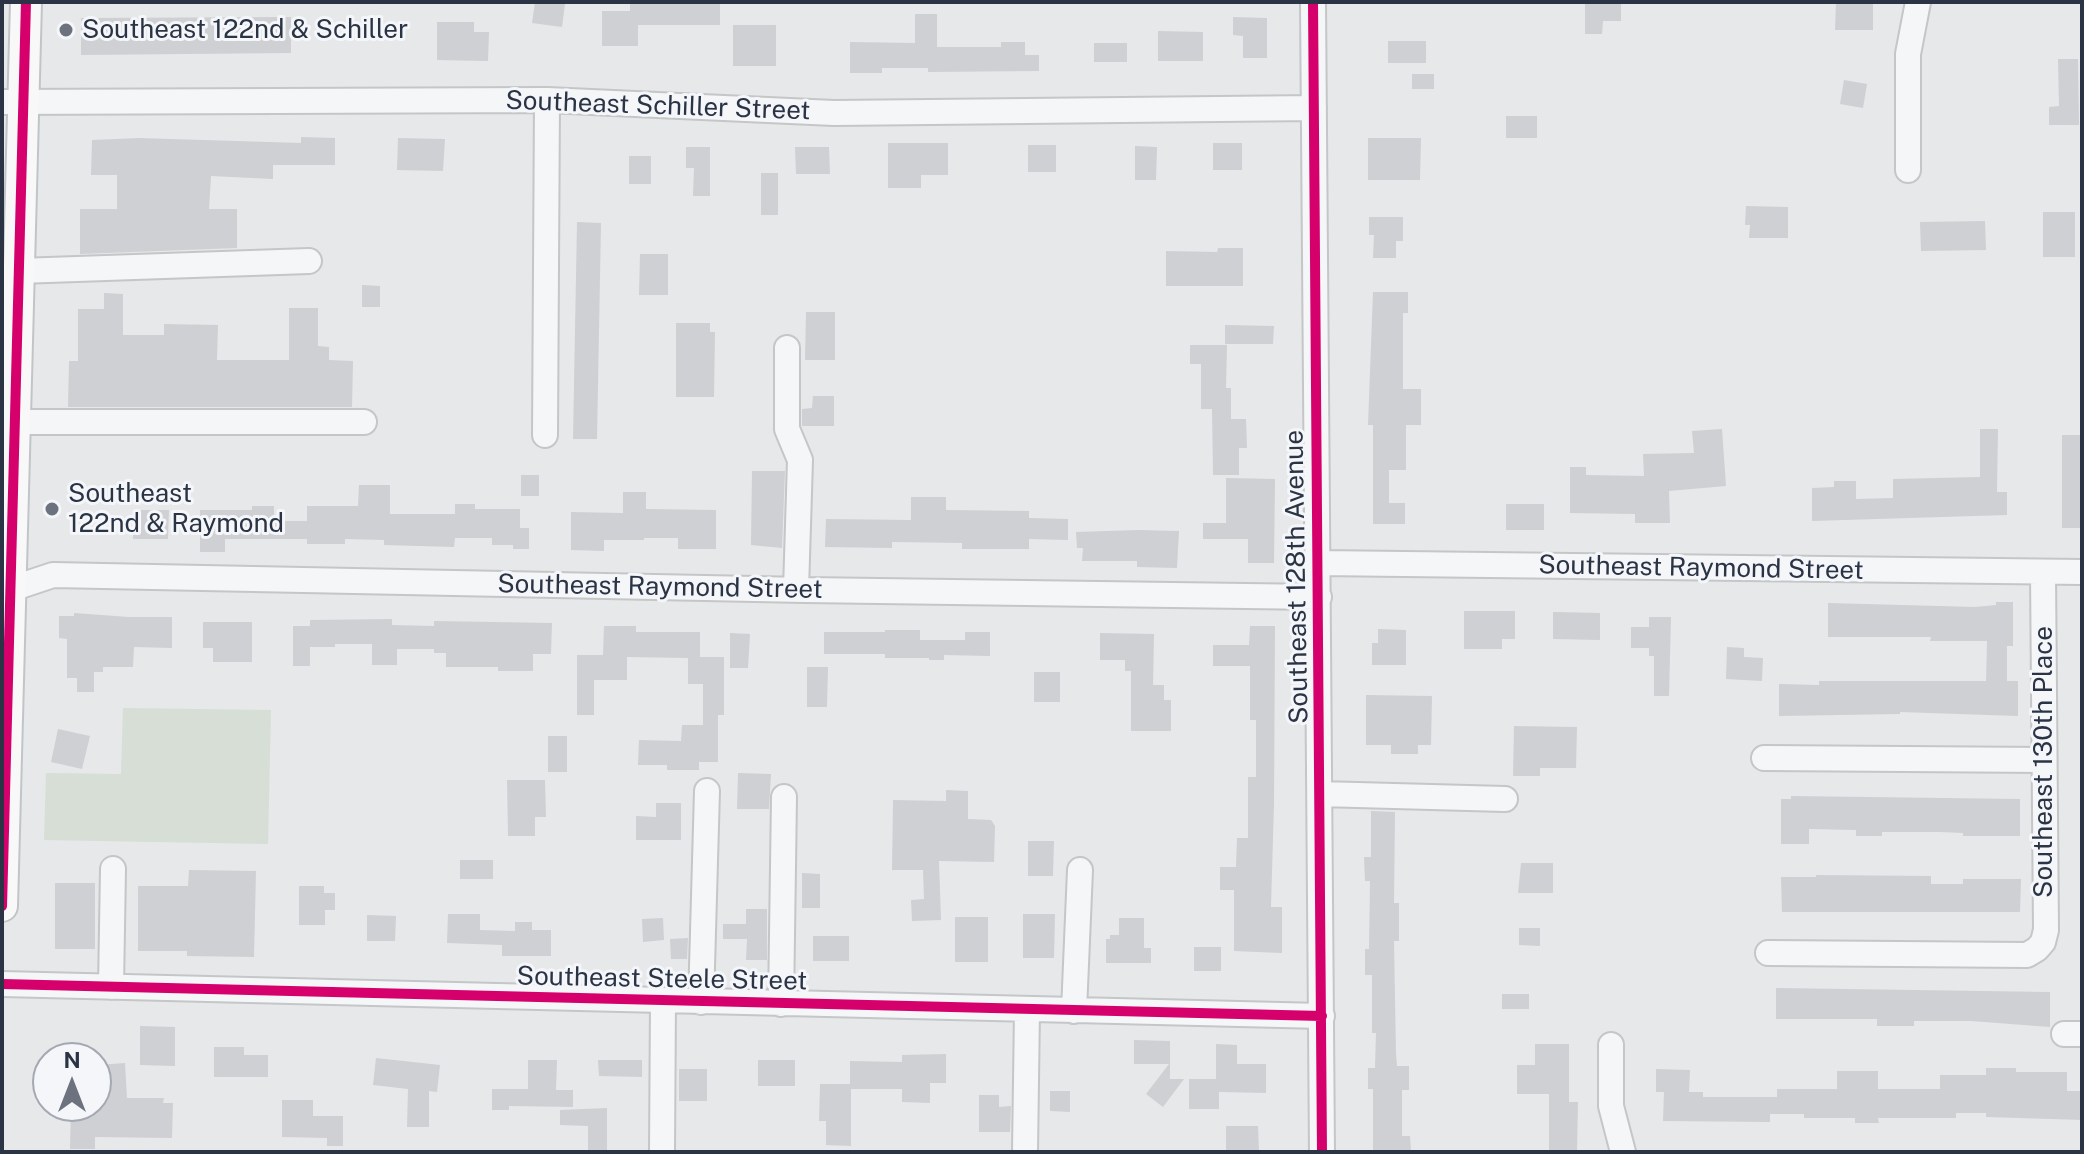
<!DOCTYPE html>
<style>
body{margin:0}
#map{position:relative;width:2084px;height:1154px;overflow:hidden;background:#e6e8ea;font-family:"Public Sans",sans-serif}
canvas{display:block}
.frame{position:absolute;inset:0;border:4px solid #2b3445;pointer-events:none}
.north{position:absolute;left:32px;top:1042px;width:80px;height:80px;box-sizing:border-box;background:#f4f6f9;border:2px solid #a4a8b1;border-radius:50%;rotate:0deg;font-size:22px;font-weight:700;line-height:32px;text-align:center;color:#2b3445}
.north::after{content:'';display:block;margin:auto;width:28px;height:36px;background:#6c737f;clip-path:polygon(50% 0,100% 100%,50% 72%,0 100%)}
</style>
<div id="map">
<canvas width="2084" height="1154"></canvas>
<div class="frame"></div>
<div class="north">N</div>
</div>
<script>
const g = document.querySelector('canvas').getContext('2d');
g.lineJoin = 'round';
function fillPath(path, color) { g.fillStyle = color; g.fill(path, 'evenodd'); }
const shape = rows => new Path2D(rows.map(r => 'M' + r).join(''));
function stroke(path, color, width, dash) { g.strokeStyle = color; g.lineWidth = width; g.lineCap = dash ? 'butt' : 'round'; g.setLineDash(dash || []); g.stroke(path); }
function label(font, color, halo, rows, align = 'center') {
  g.font = font + ' "Public Sans",sans-serif'; g.lineWidth = 6; g.setLineDash([]); g.textBaseline = 'middle'; g.strokeStyle = halo; g.fillStyle = color; for (const [text, x, y, turn = 0] of rows) {
    g.save(); g.translate(x, y); g.rotate((+turn || 0) * Math.PI / 180); g.textAlign = isNaN(turn) ? turn : align; if (halo) g.strokeText(text, 0, 0); g.fillText(text, 0, 0); g.restore();
  }
}
fillPath(shape([
 [123,708,271,710,268,844,44,840,46,773,121,774]
]), '#d6ded6');
fillPath(shape([
 [535,2,565,4,562,27,532,23],
 [630,2,720,2,720,25,638,25,638,46,602,46,602,11,630,11],
 [1585,2,1621,2,1621,21,1603,21,1602,34,1585,34],
 [1836,2,1873,2,1873,30,1835,30],
 [915,14,937,14,937,47,1001,47,1001,42,1025,42,1025,55,1039,55,1039,71,928,72,928,68,882,68,882,73,850,73,850,42,915,43],
 [291,17,291,53,81,55,81,18],
 [1233,17,1267,18,1267,58,1243,58,1243,36,1233,35],
 [437,22,474,22,474,32,489,32,488,61,437,60],
 [733,25,776,25,776,66,733,66],
 [1158,31,1203,32,1203,61,1158,61],
 [1388,41,1426,41,1426,63,1388,63],
 [1094,43,1127,43,1127,62,1094,62],
 [2058,59,2078,59,2079,125,2049,125,2049,107,2059,106],
 [1412,74,1434,74,1434,89,1412,89],
 [1844,80,1867,84,1863,108,1840,104],
 [1506,116,1537,116,1537,138,1506,138],
 [301,137,335,138,335,165,273,165,273,179,211,176,209,209,237,209,237,248,80,254,80,209,117,209,117,175,91,175,92,140,139,138,301,143],
 [398,138,445,139,443,171,397,170],
 [1368,138,1421,138,1420,180,1368,180],
 [888,143,948,143,948,175,921,175,921,188,888,188],
 [1213,143,1242,143,1242,170,1213,170],
 [1028,145,1056,145,1056,172,1028,172],
 [1135,146,1157,147,1156,180,1135,180],
 [686,147,710,147,710,196,693,196,694,168,686,168],
 [795,147,829,147,830,174,796,174],
 [629,156,651,156,651,184,629,184],
 [761,173,778,173,778,215,761,215],
 [1746,206,1788,207,1788,238,1749,238,1750,225,1745,225],
 [2043,212,2075,212,2075,257,2043,257],
 [1369,217,1403,217,1403,241,1396,241,1396,258,1373,258,1374,235,1369,235],
 [1985,221,1986,250,1921,251,1920,222],
 [577,222,601,223,597,439,573,439],
 [1218,248,1243,248,1243,286,1166,286,1166,251,1217,252],
 [640,254,668,254,668,295,639,295],
 [362,285,380,286,380,307,362,307],
 [1373,292,1408,292,1408,313,1403,313,1403,389,1421,389,1421,425,1406,425,1406,470,1389,470,1389,503,1405,503,1405,524,1373,524,1373,425,1368,425],
 [104,293,123,294,123,335,164,335,164,324,218,325,217,360,289,360,289,308,318,308,318,346,329,347,329,360,353,361,352,407,68,407,69,361,78,361,78,309,104,309],
 [806,312,835,312,835,360,805,360],
 [676,323,710,323,710,332,715,332,714,397,676,397],
 [1225,325,1274,326,1273,344,1225,344],
 [1190,345,1227,345,1226,388,1231,388,1231,419,1246,419,1247,448,1239,448,1239,475,1213,475,1212,409,1201,409,1201,364,1190,364],
 [813,396,834,396,834,426,802,426,802,409,812,408],
 [1722,429,1726,486,1669,491,1670,523,1635,523,1635,514,1570,513,1570,467,1586,467,1586,475,1644,476,1643,454,1694,453,1692,431],
 [1980,429,1998,429,1997,492,2007,492,2007,515,1812,521,1812,488,1834,487,1834,481,1856,481,1856,499,1893,498,1893,479,1980,477],
 [2062,435,2082,435,2082,528,2062,528],
 [752,471,785,471,782,548,751,545],
 [521,475,539,475,539,496,521,496],
 [1226,478,1275,479,1274,563,1248,563,1248,539,1203,539,1203,523,1226,523],
 [359,485,390,485,390,514,455,514,455,504,475,504,475,509,520,509,520,528,529,528,529,549,513,549,513,545,492,545,492,538,455,538,454,547,384,545,384,540,345,539,345,544,307,544,307,539,225,539,225,552,200,552,200,510,252,510,252,506,274,506,274,521,307,521,307,506,358,506],
 [623,492,646,492,646,509,716,510,716,549,678,549,678,538,644,538,644,540,604,540,604,551,571,550,571,512,623,513],
 [911,497,946,497,946,510,1029,511,1029,518,1068,519,1068,540,1029,539,1029,549,962,549,962,543,892,542,892,548,825,547,826,519,911,520],
 [1506,504,1544,504,1544,530,1506,530],
 [133,510,169,510,168,539,133,539],
 [1138,530,1179,531,1177,568,1137,567,1137,561,1082,561,1083,548,1077,548,1076,532],
 [1996,602,2013,602,2013,646,2007,646,2007,681,2018,681,2018,716,1900,712,1900,714,1779,716,1779,684,1819,685,1819,681,1986,681,1987,641,1930,641,1931,637,1828,637,1828,603,1975,607,1996,605],
 [1464,611,1515,611,1515,639,1502,639,1502,649,1464,649],
 [1553,612,1600,613,1600,640,1553,639],
 [74,613,129,617,172,617,172,648,134,647,133,667,103,667,103,672,94,672,94,692,77,692,77,678,67,678,67,639,59,638,59,616,74,616],
 [1649,617,1671,617,1669,696,1654,696,1654,656,1649,656,1649,648,1631,648,1631,627,1649,627],
 [392,619,392,625,434,626,434,621,552,623,551,654,533,654,533,671,498,671,498,667,446,667,446,653,434,653,434,649,397,649,397,665,372,665,372,644,335,644,335,647,310,647,310,666,293,666,293,626,310,626,310,620],
 [203,622,252,622,252,662,213,662,213,648,203,648],
 [604,626,636,626,636,632,700,632,700,657,724,657,724,715,718,715,718,762,699,762,699,770,667,770,667,765,638,765,639,740,681,741,682,725,703,725,703,684,688,684,688,658,627,657,627,680,594,680,594,715,577,715,577,655,603,655],
 [1250,626,1275,626,1274,802,1271,907,1282,907,1282,953,1234,951,1234,890,1220,890,1220,867,1236,867,1237,838,1248,838,1248,777,1256,777,1256,720,1250,720,1250,666,1213,666,1213,645,1249,645],
 [1378,629,1406,630,1406,665,1372,665,1372,643,1378,643],
 [885,630,920,630,920,640,965,640,965,632,990,632,990,656,944,655,944,660,929,660,929,658,885,658,885,654,824,654,824,632,885,632],
 [730,633,750,634,748,668,730,668],
 [1100,633,1154,634,1153,685,1164,685,1164,700,1171,700,1171,731,1131,731,1131,671,1125,671,1125,660,1100,660],
 [1727,647,1744,648,1744,657,1763,658,1762,681,1726,679],
 [807,667,828,667,827,707,807,707],
 [1034,672,1060,672,1060,702,1034,702],
 [1366,695,1432,696,1431,745,1418,745,1418,754,1391,754,1391,745,1366,745],
 [1514,726,1577,727,1576,768,1540,768,1540,776,1513,776],
 [58,729,90,736,82,769,51,762],
 [548,736,567,736,567,772,548,772],
 [738,773,771,774,769,809,737,809],
 [507,780,545,780,546,817,535,817,535,836,508,836],
 [946,790,968,791,968,819,991,820,995,826,994,862,939,861,941,920,912,921,911,900,924,899,923,870,892,870,893,800,946,801],
 [1791,796,2020,799,2020,836,1963,836,1963,833,1940,832,1882,832,1882,836,1856,836,1856,830,1809,829,1809,844,1781,844,1781,799,1791,799],
 [656,803,681,803,681,840,636,840,636,816,656,817],
 [1371,811,1395,812,1394,903,1399,903,1399,941,1394,941,1396,1054,1397,1066,1409,1066,1409,1090,1402,1090,1402,1136,1410,1136,1411,1152,1373,1152,1373,1089,1368,1089,1368,1068,1375,1068,1376,1033,1372,1033,1372,975,1365,975,1365,949,1369,949,1370,881,1365,881,1364,857,1371,857],
 [1028,841,1054,841,1053,876,1028,876],
 [460,860,493,860,493,879,460,879],
 [1521,863,1553,863,1553,893,1518,893],
 [189,870,256,871,254,957,187,956,187,951,138,951,138,886,188,886],
 [802,873,820,874,820,908,802,908],
 [1816,875,1931,876,1931,884,1963,884,1963,879,2021,879,2020,912,1782,912,1781,877,1816,877],
 [55,883,95,883,95,949,55,949],
 [299,886,324,886,324,893,335,893,335,910,325,910,325,925,299,925],
 [746,909,767,909,767,960,746,960,747,939,723,939,723,924,746,924],
 [448,914,480,914,480,930,515,931,515,922,532,922,532,930,551,930,551,956,502,956,502,945,447,943],
 [1023,914,1055,914,1054,958,1023,958],
 [367,915,396,916,395,941,367,941],
 [955,917,988,917,988,962,955,962],
 [663,918,664,940,643,942,642,919],
 [1119,918,1144,918,1144,948,1151,948,1151,963,1106,963,1106,939,1110,939,1110,935,1119,935],
 [1519,928,1540,928,1540,946,1519,945],
 [813,936,849,936,849,961,813,961],
 [688,938,687,959,671,959,670,939],
 [1194,947,1221,947,1221,971,1194,971],
 [1776,988,2050,992,2050,1027,1971,1021,1914,1021,1914,1026,1877,1026,1877,1019,1776,1019],
 [1502,994,1529,994,1529,1009,1502,1009],
 [140,1026,175,1027,175,1066,140,1065],
 [1134,1040,1170,1041,1170,1079,1184,1079,1163,1107,1146,1094,1169,1064,1134,1064],
 [1216,1044,1237,1045,1237,1064,1266,1064,1266,1093,1219,1092,1219,1109,1189,1109,1189,1079,1216,1079],
 [1535,1044,1569,1044,1569,1102,1578,1102,1577,1152,1549,1152,1549,1094,1517,1094,1517,1065,1535,1065],
 [214,1047,244,1047,244,1055,268,1055,268,1077,214,1077],
 [946,1054,946,1083,930,1083,930,1103,902,1102,902,1089,851,1089,851,1146,826,1145,826,1121,819,1121,820,1084,850,1084,850,1061,902,1062,902,1055],
 [376,1058,440,1065,437,1092,429,1091,429,1127,407,1127,408,1089,373,1085],
 [528,1060,557,1060,556,1090,573,1090,573,1107,509,1106,509,1110,492,1110,492,1089,528,1089],
 [598,1060,642,1060,642,1077,599,1076],
 [758,1060,795,1060,795,1086,758,1086],
 [125,1063,127,1098,164,1098,163,1103,173,1103,172,1138,95,1137,95,1149,70,1149,71,1106,100,1106,98,1065],
 [1986,1068,2016,1068,2016,1072,2067,1072,2067,1091,2082,1091,2082,1120,1986,1117,1986,1113,1956,1113,1956,1118,1878,1118,1879,1123,1855,1123,1855,1118,1804,1118,1804,1114,1770,1114,1770,1122,1663,1121,1664,1092,1656,1092,1656,1069,1690,1070,1689,1092,1703,1092,1703,1097,1777,1097,1777,1089,1837,1089,1837,1071,1878,1071,1878,1089,1940,1089,1940,1075,1986,1075],
 [679,1069,707,1069,707,1101,679,1101],
 [1050,1091,1070,1091,1070,1112,1050,1111],
 [979,1095,999,1095,999,1107,1011,1106,1010,1132,979,1132],
 [282,1100,313,1100,313,1116,343,1116,343,1146,327,1146,327,1138,282,1137],
 [607,1108,607,1150,588,1150,588,1126,560,1125,560,1110],
 [1226,1126,1258,1126,1259,1151,1226,1151]
]), '#ced0d3');
const minor = shape([
 [1313,2,1322,1152],
 [2,102,547,100,834,113,1314,108],
 [1908,170,1908,54,1918,2],
 [19,271,309,261],
 [787,348,787,429,800,460,796,590],
 [15,422,364,422],
 [545,435,547,100],
 [1319,563,2082,572],
 [2,589,11,589,53,575,805,590,1319,597],
 [1764,758,2044,760],
 [1320,794,1505,799],
 [1768,953,2027,955,2037,949,2043,942,2046,930,2043,572],
 [2,984,1322,1016],
 [111,987,113,869],
 [701,1002,707,791],
 [781,1004,784,797],
 [1074,1011,1080,870],
 [2064,1034,2082,1034],
 [1611,1045,1611,1106,1623,1152],
 [662,1152,663,1001],
 [1025,1152,1027,1010]
]);
const major = shape([
 [2,906,26,2]
]);
stroke(minor, '#c4c6c8', 28);
stroke(major, '#c2c5c8', 34);
stroke(minor, '#f5f6f7', 24);
stroke(major, '#f8f8f8', 30);
stroke(shape([
 [1313,2,1322,1152],
 [2,906,26,2],
 [2,984,1322,1016]
]), '#d6006c', 10);
for (const [x, y, r, color] of [
 [66,30,8,"#6c737f"],
 [52,509,8,"#6c737f"]
]) { const dot = new Path2D(); dot.arc(x, y, r, 0, 2 * Math.PI); g.fillStyle = color; g.fill(dot); stroke(dot, '#f4f6f9', 3); }
label('26px', '#2b3445', '#f4f6f9', [
 ["Southeast 122nd & Schiller",82,30],
 ["Southeast",68,494],
 ["122nd & Raymond",68,524]
], 'left');
label('26px', '#2b3445', '#f4f6f9', [
 ["Southeast Schiller Street",658,106,2],
 ["Southeast Raymond Street",1701,568,1],
 ["Southeast 128th Avenue",1297,577,-91],
 ["Southeast Raymond Street",660,587,1],
 ["Southeast 130th Place",2044,762,-90],
 ["Southeast Steele Street",662,979,1]
]);
</script>
